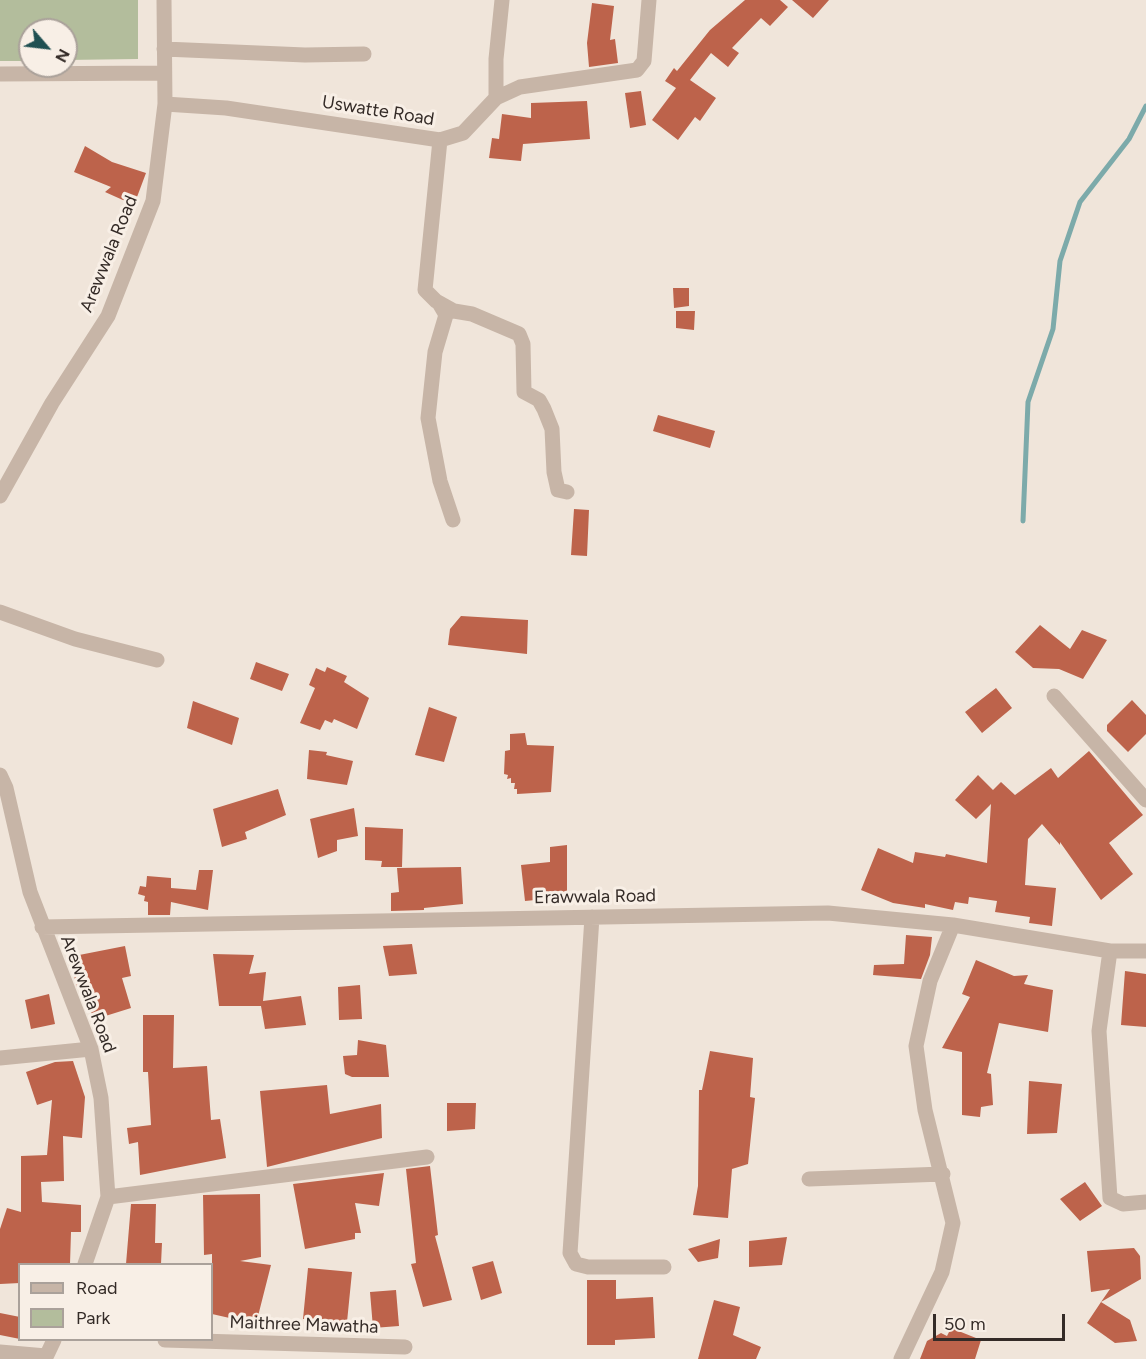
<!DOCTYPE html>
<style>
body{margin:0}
#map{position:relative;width:1146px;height:1359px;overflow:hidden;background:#f0e5da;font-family:Figtree,sans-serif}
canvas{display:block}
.legend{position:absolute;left:18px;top:1263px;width:195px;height:78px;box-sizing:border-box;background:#f8efe6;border:2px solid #aaa19a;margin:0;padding:8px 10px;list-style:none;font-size:18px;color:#342b27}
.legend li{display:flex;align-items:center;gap:12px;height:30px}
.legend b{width:30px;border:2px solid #aaa19a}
.north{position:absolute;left:18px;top:18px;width:60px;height:60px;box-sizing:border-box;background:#f8efe6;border:2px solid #aaa19a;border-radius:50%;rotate:118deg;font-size:16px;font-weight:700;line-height:24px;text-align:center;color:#342b27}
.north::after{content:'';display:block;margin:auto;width:21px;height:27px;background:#205052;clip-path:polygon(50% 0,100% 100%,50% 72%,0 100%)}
.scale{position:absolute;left:933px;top:1314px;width:132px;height:27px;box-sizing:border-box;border:3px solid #342b27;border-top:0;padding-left:8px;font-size:18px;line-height:21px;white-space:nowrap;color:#342b27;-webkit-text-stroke:4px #f8efe6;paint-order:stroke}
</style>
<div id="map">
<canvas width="1146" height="1359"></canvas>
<ul class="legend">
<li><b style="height:8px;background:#c7b5a7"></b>Road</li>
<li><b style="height:16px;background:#b3bd9c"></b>Park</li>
</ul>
<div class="north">N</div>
<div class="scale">50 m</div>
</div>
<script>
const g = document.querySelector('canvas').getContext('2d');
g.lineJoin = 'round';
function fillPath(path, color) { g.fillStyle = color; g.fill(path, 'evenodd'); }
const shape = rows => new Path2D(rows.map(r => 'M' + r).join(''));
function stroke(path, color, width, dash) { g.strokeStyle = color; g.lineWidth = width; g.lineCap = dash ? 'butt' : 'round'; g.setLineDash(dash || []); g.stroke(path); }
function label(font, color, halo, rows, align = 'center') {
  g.font = font + ' Figtree,sans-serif'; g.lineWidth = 6; g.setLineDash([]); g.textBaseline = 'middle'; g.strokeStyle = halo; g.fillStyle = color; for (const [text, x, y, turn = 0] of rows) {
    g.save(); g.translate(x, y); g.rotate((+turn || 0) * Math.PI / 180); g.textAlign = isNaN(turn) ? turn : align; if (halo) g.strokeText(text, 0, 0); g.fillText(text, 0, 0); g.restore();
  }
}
fillPath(shape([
 [0,0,138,0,138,59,66,60,66,30,30,30,30,61,0,61]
]), '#b3bd9c');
stroke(shape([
 [1023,521,1028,402,1053,329,1060,261,1080,202,1129,139,1146,106]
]), '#7caaaa', 5);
fillPath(shape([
 [745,0,780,0,788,7,770,26,761,18,732,48,739,53,728,67,711,53,690,80,716,98,700,121,695,117,678,140,652,120,676,88,665,81,674,68,677,71,710,30],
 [792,0,829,0,813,18],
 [592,3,614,6,610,40,615,39,618,63,589,67,587,43],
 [641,91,646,125,630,128,625,93],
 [587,101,590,139,523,144,521,161,489,158,492,138,499,139,502,114,531,118,531,103],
 [85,146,112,162,146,173,134,205,105,192,111,187,74,172],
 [673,288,689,288,689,306,674,308],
 [676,311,695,311,694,330,676,328],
 [658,415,715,431,710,448,653,431],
 [574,509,589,510,587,556,571,555],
 [461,616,528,620,527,654,448,645,450,629],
 [1040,625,1070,649,1082,630,1107,640,1083,679,1059,669,1033,668,1015,652],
 [256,662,289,674,282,691,250,679],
 [327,667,347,676,344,682,369,698,357,729,334,719,332,723,325,720,320,730,300,723,315,688,309,685,316,668,325,672],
 [996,688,1012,708,982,733,965,712],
 [1132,700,1146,715,1146,734,1128,752,1107,731,1107,725],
 [193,701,239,718,232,745,187,728],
 [429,707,457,717,444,762,415,755],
 [525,733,527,745,554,746,551,792,517,794,517,789,514,789,515,783,511,783,511,778,507,779,508,775,504,774,505,751,510,750,510,734],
 [309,750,327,752,326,755,353,761,347,785,307,779],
 [1089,751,1143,815,1109,843,1133,874,1101,900,1060,842,1060,845,1042,824,1028,839,1025,885,1056,888,1052,926,1029,923,1030,917,995,912,997,901,969,897,968,904,955,902,953,910,925,904,925,908,893,903,861,890,878,848,913,863,915,852,945,857,946,854,987,863,991,804,976,819,955,800,978,775,993,790,1001,782,1015,795,1051,768,1058,778],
 [278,789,286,815,245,832,247,839,222,847,213,809],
 [354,808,358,836,337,840,337,851,318,858,310,819],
 [365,827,403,829,402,867,381,867,382,861,365,860],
 [567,845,567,897,525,901,521,865,550,862,550,847],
 [461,867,463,904,424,908,424,910,391,911,391,893,399,892,397,868],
 [199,870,213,870,208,910,171,902,170,915,148,915,148,902,144,901,145,896,138,894,140,886,146,887,147,876,171,878,171,888,196,890],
 [906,935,932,937,930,955,921,979,873,975,874,965,904,964],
 [412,944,417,974,389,976,383,946],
 [125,946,131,976,122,978,131,1008,99,1018,97,1013,92,1015,84,986,77,987,69,957],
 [213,954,254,955,249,974,266,972,263,1001,301,996,306,1025,265,1029,261,1006,219,1006],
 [976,960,1014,976,1028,975,1024,984,1053,990,1048,1032,999,1023,987,1073,991,1074,993,1105,981,1107,980,1117,962,1115,962,1052,942,1048,970,997,962,994],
 [1125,971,1146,974,1146,1027,1121,1025],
 [360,985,362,1019,339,1020,338,987],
 [49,994,55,1024,31,1029,25,1000],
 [143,1015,174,1015,173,1068,207,1066,211,1120,220,1119,226,1158,140,1175,138,1142,129,1144,127,1128,151,1125,148,1072,143,1072],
 [358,1040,386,1045,389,1077,352,1077,345,1074,343,1056,357,1055],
 [710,1051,753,1058,750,1097,755,1098,748,1164,732,1169,728,1218,693,1215,698,1186,699,1090,702,1090],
 [73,1061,85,1097,82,1138,63,1136,64,1181,41,1182,42,1202,81,1205,81,1232,71,1232,70,1264,20,1264,20,1283,0,1284,0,1229,7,1208,21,1212,21,1156,47,1155,52,1100,37,1105,26,1072,55,1062],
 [1029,1081,1062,1084,1057,1133,1027,1134],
 [327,1085,330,1114,381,1104,382,1138,267,1167,260,1091],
 [447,1103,476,1103,475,1129,447,1131],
 [430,1166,438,1235,435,1236,452,1300,423,1307,411,1264,416,1263,406,1169],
 [384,1173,379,1206,355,1203,361,1233,355,1233,355,1239,305,1249,293,1184],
 [1085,1182,1102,1206,1080,1221,1060,1199],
 [260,1194,261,1257,240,1261,271,1265,256,1324,212,1314,212,1254,204,1255,203,1195],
 [131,1204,156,1204,155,1243,162,1243,161,1264,126,1264],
 [787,1237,782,1265,749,1267,749,1241],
 [720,1239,718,1258,698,1262,688,1249],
 [1134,1248,1140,1256,1141,1279,1101,1302,1110,1289,1091,1292,1087,1251],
 [493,1261,502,1293,481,1300,472,1267],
 [308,1268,352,1272,347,1322,303,1319],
 [587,1280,616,1280,616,1299,653,1297,655,1338,615,1340,615,1345,587,1345],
 [396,1290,399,1326,373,1328,370,1292],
 [714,1300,740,1307,733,1335,761,1347,756,1359,698,1359],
 [1101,1302,1130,1320,1137,1341,1115,1343,1087,1323],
 [0,1313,20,1317,20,1339,0,1335],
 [951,1328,981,1340,975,1359,920,1359,927,1341,941,1333,947,1336]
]), '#bd634b');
stroke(shape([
 [164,49,305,55,364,54],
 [0,74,164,73],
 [496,98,496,59,502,0],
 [165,104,226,108,440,140,463,133,496,98,520,87,637,70,644,61,649,0],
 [440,140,425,290,436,301,454,311,472,314,519,334,523,344,524,392,539,400,544,409,552,429,554,472,558,490,567,492],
 [439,303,446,315,435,352,428,418,440,481,453,520],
 [0,496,52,403,108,316,153,201,165,104,164,0],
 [0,612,75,639,157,660],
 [1054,696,1146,800],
 [0,775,6,788,30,892,91,1049,101,1098,108,1197,85,1264],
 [592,917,570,1253,576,1264,588,1267,664,1267],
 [42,927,828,913,953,925,1110,951,1146,951],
 [1110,951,1099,1031,1110,1198,1123,1204,1146,1202],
 [0,1058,91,1049],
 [809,1179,943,1174],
 [108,1197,427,1157],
 [165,1340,405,1347],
 [0,1352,46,1356],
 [45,1359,54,1340],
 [901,1359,942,1272,953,1223,925,1110,916,1046,930,981,953,925]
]), '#c7b5a7', 15);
label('18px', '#342b27', '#f8efe6', [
 ["Uswatte Road",378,111,9],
 ["Arewwala Road",109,254,-68],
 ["Erawwala Road",595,897,-1],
 ["Arewwala Road",88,994,69],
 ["Maithree Mawatha",304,1325,2]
]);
</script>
